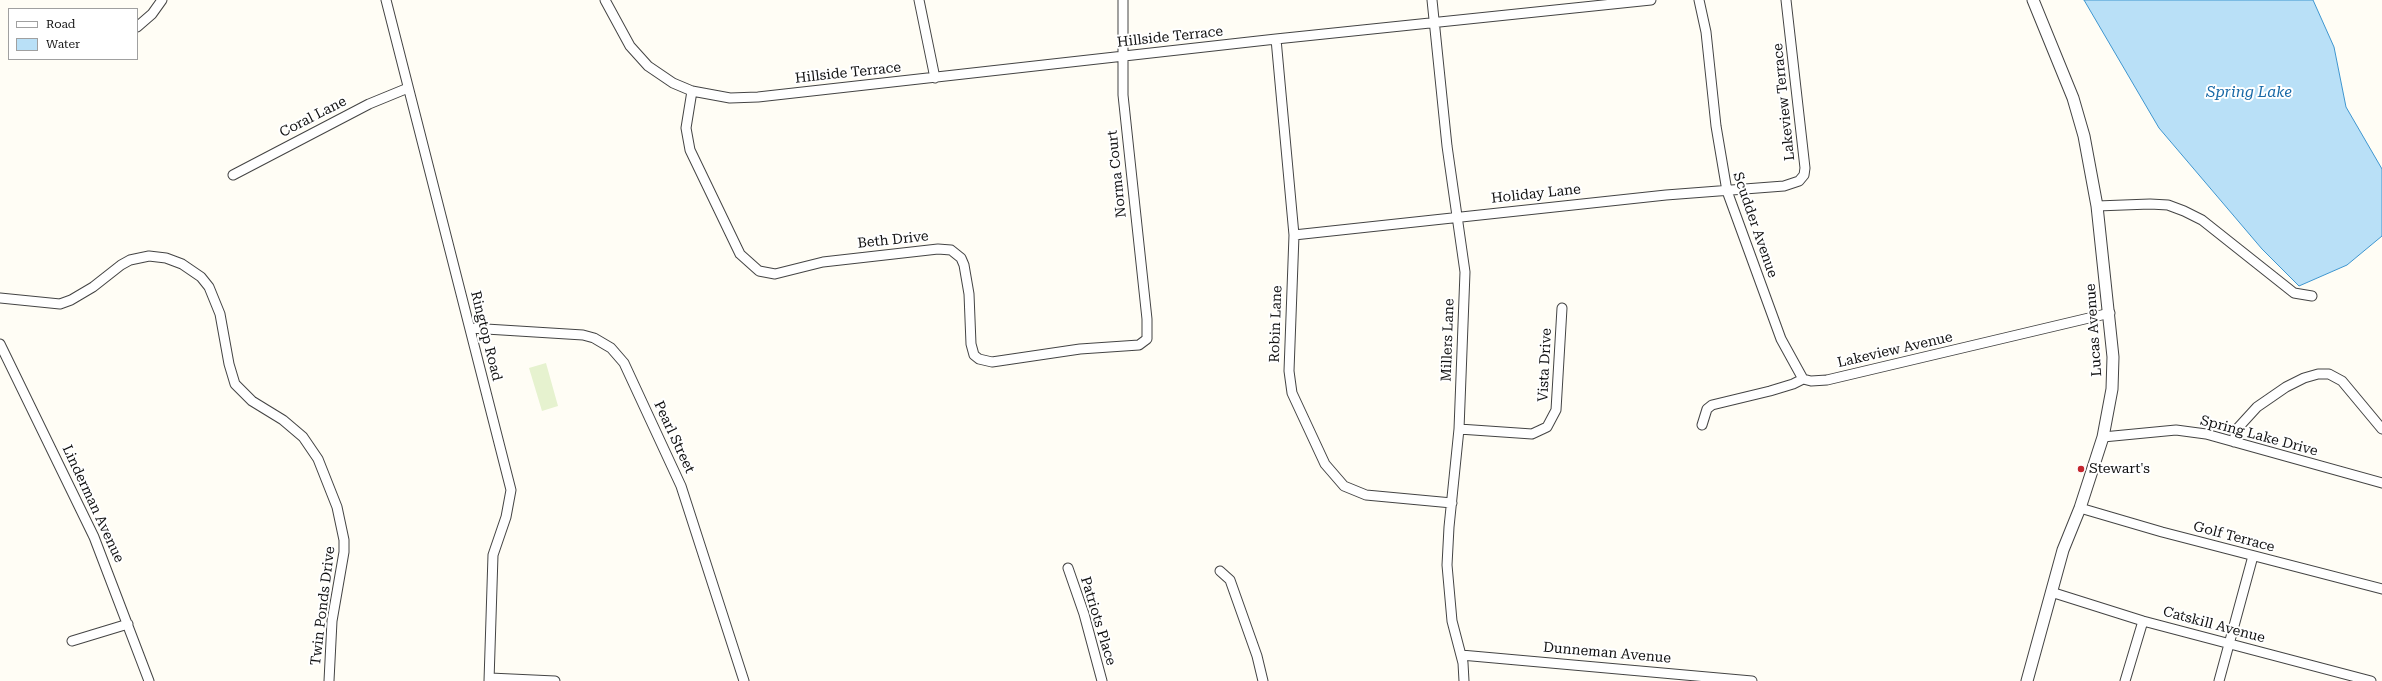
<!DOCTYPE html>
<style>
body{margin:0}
#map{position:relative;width:2382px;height:681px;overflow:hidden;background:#fffdf5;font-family:"Roboto Serif",serif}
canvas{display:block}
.legend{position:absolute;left:8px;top:8px;width:130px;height:52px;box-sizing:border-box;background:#fff;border:1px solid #a0a0a0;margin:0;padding:5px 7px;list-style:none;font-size:12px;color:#111}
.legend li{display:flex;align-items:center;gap:8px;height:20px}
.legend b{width:20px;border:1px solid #a0a0a0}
</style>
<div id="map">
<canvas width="2382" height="681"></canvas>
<ul class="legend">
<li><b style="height:5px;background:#fff"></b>Road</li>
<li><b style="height:11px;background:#b9e0f7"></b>Water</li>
</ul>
</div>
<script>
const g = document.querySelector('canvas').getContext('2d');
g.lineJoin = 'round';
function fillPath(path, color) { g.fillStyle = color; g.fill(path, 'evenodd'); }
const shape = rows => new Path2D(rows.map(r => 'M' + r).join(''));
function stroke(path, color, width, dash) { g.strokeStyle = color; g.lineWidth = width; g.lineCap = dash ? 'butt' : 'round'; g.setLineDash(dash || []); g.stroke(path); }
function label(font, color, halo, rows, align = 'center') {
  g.font = font + ' "Roboto Serif",serif'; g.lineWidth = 4; g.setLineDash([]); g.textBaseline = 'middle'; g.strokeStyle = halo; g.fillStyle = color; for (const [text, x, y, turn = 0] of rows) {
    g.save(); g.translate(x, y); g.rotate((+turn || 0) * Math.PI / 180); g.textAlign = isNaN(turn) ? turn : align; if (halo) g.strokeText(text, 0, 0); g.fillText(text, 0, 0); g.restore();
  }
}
fillPath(shape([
 [546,363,558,406,542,411,529,368]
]), '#e6f2cf');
const water = shape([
 [2084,0,2313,0,2334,47,2346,107,2382,169,2382,236,2347,265,2299,286,2262,249,2159,128,2084,0]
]);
fillPath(water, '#b9e0f7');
stroke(water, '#3f96cf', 1);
const minor = shape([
 [386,0,511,490,506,517,493,555,489,681],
 [605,0,630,46,648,66,673,83,692,91,730,98,758,97,1276,39,1651,0],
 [919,0,935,78],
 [1432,0,1447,146,1465,272,1459,429,1449,527,1447,565,1452,621,1463,663,1464,681],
 [1699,0,1706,32,1716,126,1727,191,1781,339,1803,379],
 [137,27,152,14,162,0],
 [1276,39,1294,235,1289,371,1292,393,1325,464,1344,486,1366,495,1452,503],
 [692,91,686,128,690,150,740,254,759,271,775,274,823,262,938,249,951,250,961,258,964,265,969,294,971,344,974,355,979,359,992,362,1080,349,1139,345,1147,339,1147,319,1123,95,1123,0],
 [233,175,369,104,408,88],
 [2097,206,2150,204,2168,205,2184,211,2202,220,2294,293,2312,296],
 [1294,235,1666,195,1784,186,1799,181,1804,175,1805,168,1786,0],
 [0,298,60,304,71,300,93,287,121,265,130,260,149,256,166,258,182,264,201,277,209,287,220,314,229,364,235,384,252,401,283,420,303,437,318,459,337,507,344,540,344,552,332,621,329,681],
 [470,328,583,335,594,338,611,348,624,363,681,486,744,681],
 [0,344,94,537,149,681],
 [1702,425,1707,409,1712,405,1770,391,1793,384,1803,379,1811,381,1827,380,2110,313],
 [1459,429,1532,434,1547,427,1556,410,1562,308],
 [2103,437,2176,430,2206,434,2382,483],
 [2234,442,2236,430,2257,407,2286,387,2304,378,2318,374,2329,374,2342,381,2382,429],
 [2080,508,2162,532,2382,589],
 [1068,568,1084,614,1102,681],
 [1220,571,1230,580,1257,656,1263,681],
 [2051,592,2143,621,2371,681],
 [72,641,128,624],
 [1461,655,1752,681],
 [490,678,555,681],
 [2125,681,2143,621],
 [2219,681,2253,556]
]);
const tertiary = shape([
 [2027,681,2063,550,2080,508,2103,437,2112,389,2113,357,2097,206,2084,136,2073,98,2033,0]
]);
stroke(minor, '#444', 11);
stroke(tertiary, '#444', 13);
stroke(minor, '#fff', 9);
stroke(tertiary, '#fff', 11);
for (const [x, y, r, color] of [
 [2081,469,4,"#c4262e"]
]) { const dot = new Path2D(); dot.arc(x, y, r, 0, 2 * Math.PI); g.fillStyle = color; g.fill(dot); stroke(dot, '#fff', 1.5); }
label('14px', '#111', '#fff', [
 ["Hillside Terrace",1170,37,-6],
 ["Hillside Terrace",848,73,-6],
 ["Lakeview Terrace",1784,102,-96],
 ["Coral Lane",313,117,-27],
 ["Norma Court",1117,174,-96],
 ["Holiday Lane",1536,194,-6],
 ["Scudder Avenue",1755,225,71],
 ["Beth Drive",893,240,-6],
 ["Robin Lane",1276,324,-88],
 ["Lucas Avenue",2094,330,-94],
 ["Ringtop Road",486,336,76],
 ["Millers Lane",1448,340,-88],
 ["Lakeview Avenue",1895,350,-13],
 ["Vista Drive",1545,365,-87],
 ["Spring Lake Drive",2259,436,15],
 ["Pearl Street",674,437,65],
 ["Linderman Avenue",93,504,65],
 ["Golf Terrace",2234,537,15],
 ["Twin Ponds Drive",323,606,-83],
 ["Patriots Place",1098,621,73],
 ["Catskill Avenue",2214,625,15],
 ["Dunneman Avenue",1607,653,5]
]);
label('14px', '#111', '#fff', [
 ["Stewart's",2089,469]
], 'left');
label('italic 15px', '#1768a6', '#fff', [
 ["Spring Lake",2249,93]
]);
</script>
